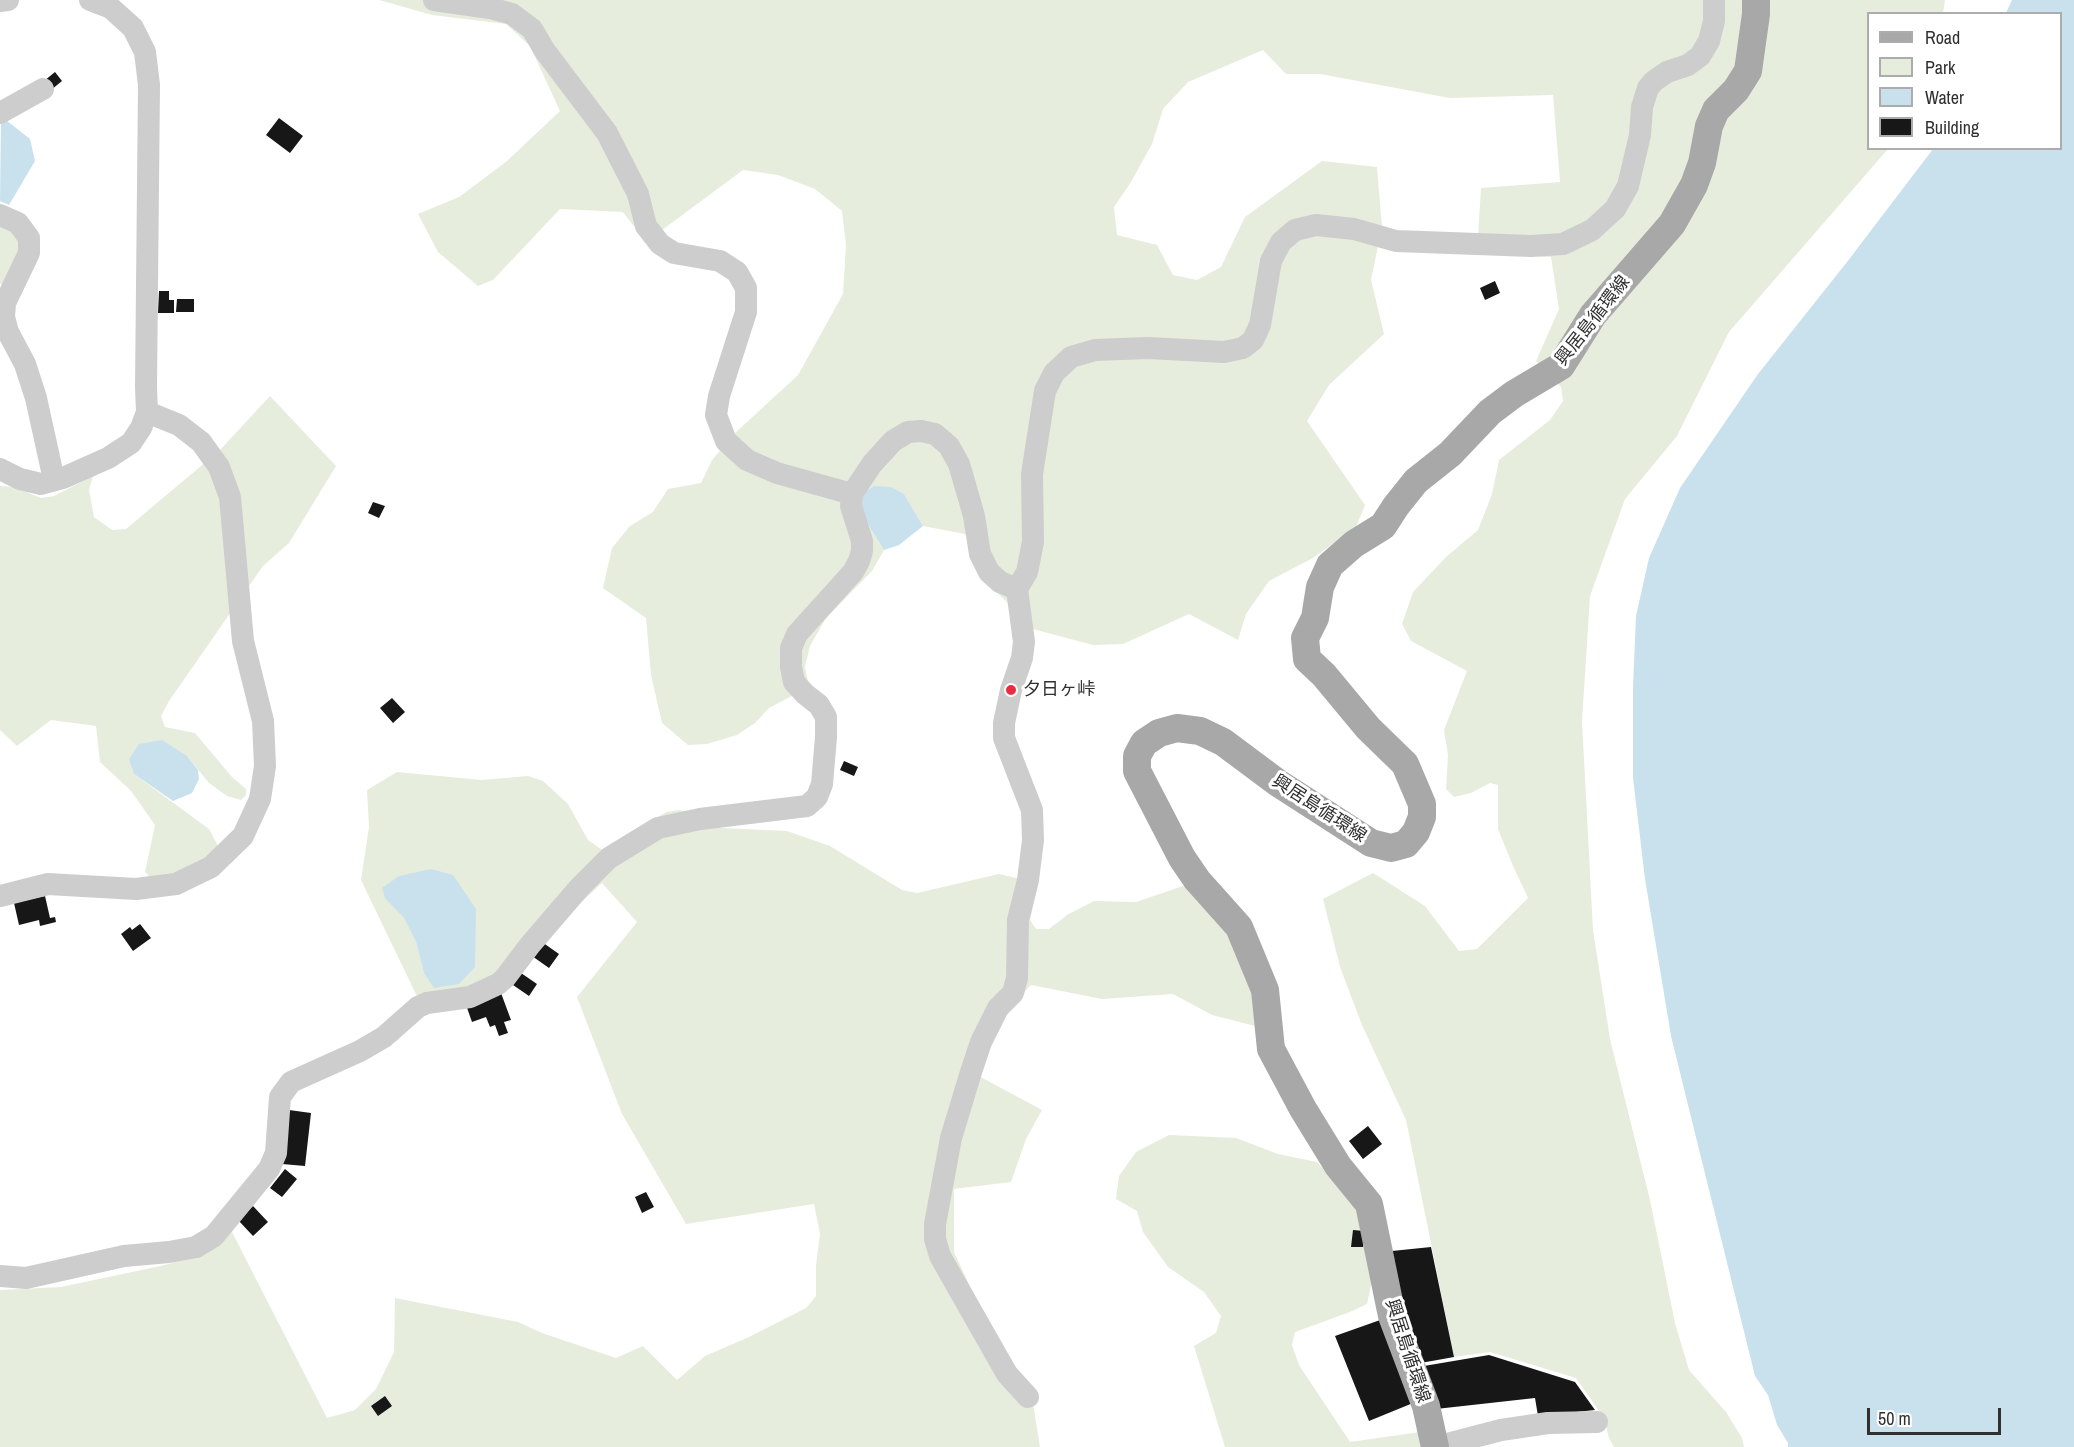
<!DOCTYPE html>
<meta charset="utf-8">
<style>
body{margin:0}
#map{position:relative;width:2074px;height:1447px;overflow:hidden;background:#fff;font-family:"Archivo Narrow",sans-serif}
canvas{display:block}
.legend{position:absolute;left:1867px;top:12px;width:195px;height:138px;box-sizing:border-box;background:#fff;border:2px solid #acacac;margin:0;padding:8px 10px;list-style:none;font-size:18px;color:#303030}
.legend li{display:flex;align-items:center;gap:12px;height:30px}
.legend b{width:30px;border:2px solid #acacac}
.scale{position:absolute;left:1867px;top:1408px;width:134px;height:27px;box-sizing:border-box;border:3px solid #303030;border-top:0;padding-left:8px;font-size:18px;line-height:21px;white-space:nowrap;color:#303030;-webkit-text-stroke:4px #fff;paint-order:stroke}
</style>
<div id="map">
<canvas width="2074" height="1447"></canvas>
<ul class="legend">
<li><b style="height:8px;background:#a8a8a8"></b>Road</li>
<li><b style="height:16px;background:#e6eddd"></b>Park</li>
<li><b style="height:16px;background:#c9e1ed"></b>Water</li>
<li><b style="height:16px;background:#171717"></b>Building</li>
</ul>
<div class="scale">50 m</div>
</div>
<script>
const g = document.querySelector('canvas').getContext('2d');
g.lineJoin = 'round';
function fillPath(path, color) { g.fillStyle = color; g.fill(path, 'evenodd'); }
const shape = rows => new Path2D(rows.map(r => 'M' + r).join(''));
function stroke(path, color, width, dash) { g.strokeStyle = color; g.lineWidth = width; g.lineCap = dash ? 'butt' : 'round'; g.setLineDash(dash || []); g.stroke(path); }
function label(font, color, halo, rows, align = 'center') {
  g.font = font + ' "Archivo Narrow","Noto Sans JP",sans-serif'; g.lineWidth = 6; g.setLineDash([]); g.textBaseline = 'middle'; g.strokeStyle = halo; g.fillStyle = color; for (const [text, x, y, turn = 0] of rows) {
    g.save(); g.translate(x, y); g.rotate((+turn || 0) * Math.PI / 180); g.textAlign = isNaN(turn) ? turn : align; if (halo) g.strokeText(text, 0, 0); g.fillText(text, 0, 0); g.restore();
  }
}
fillPath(shape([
 [379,0,1945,0,1943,13,1868,14,1868,148,1888,149,1729,332,1677,436,1625,499,1590,596,1582,721,1593,930,1610,1039,1650,1200,1675,1323,1689,1370,1726,1412,1742,1438,1744,1447,1614,1447,1609,1438,1604,1418,1576,1378,1490,1352,1454,1357,1406,1120,1362,1025,1340,967,1323,899,1373,873,1425,906,1459,951,1477,949,1528,898,1513,866,1498,829,1498,785,1490,783,1471,793,1454,797,1446,789,1448,755,1444,730,1467,671,1411,641,1402,624,1413,592,1446,557,1478,530,1492,494,1499,460,1550,420,1563,401,1561,387,1536,361,1559,309,1551,257,1477,253,1481,188,1560,182,1553,95,1450,98,1320,74,1286,74,1263,50,1188,82,1163,109,1152,144,1131,182,1114,207,1117,235,1157,245,1173,275,1197,280,1221,267,1245,217,1322,161,1377,167,1382,227,1371,280,1384,334,1329,385,1307,421,1365,505,1356,527,1313,558,1269,581,1246,614,1238,640,1189,614,1123,644,1093,645,1014,624,1007,602,991,587,965,534,923,526,904,494,862,515,884,550,872,571,826,618,810,646,805,667,809,687,769,708,755,723,737,735,707,744,688,745,662,723,651,675,646,618,603,588,612,548,630,526,653,512,668,489,701,483,712,460,734,434,798,375,843,294,846,245,842,211,815,189,778,175,743,170,646,242,623,212,560,209,493,280,478,286,438,252,418,214,459,197,507,161,560,111,530,46,506,24,432,15],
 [0,220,22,239,18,261,4,284,0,284],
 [270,396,336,466,289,543,263,566,169,701,161,716,165,727,195,733,232,777,246,789,246,795,241,800,227,796,209,783,187,756,134,774,209,829,218,846,201,863,173,878,152,879,145,872,155,825,131,791,100,762,96,726,51,720,17,746,0,730,0,486,14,487,41,498,54,496,93,476,89,490,94,517,112,530,126,529,220,450],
 [397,772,482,780,528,776,543,781,568,804,588,840,605,852,666,812,680,810,721,828,787,831,830,846,902,890,917,893,999,874,1038,883,1030,920,1036,929,1049,929,1067,915,1094,901,1136,902,1186,885,1245,925,1255,1026,1212,1015,1173,994,1102,999,1031,985,1002,1014,975,1074,1042,1110,1026,1139,1011,1182,954,1189,954,1252,977,1302,1007,1353,1031,1391,1040,1447,0,1447,0,1290,61,1287,165,1265,203,1254,232,1232,327,1418,355,1410,376,1389,394,1352,395,1298,518,1322,542,1333,616,1358,643,1346,677,1380,705,1356,749,1337,806,1308,816,1296,816,1265,820,1234,814,1204,686,1224,622,1114,577,997,637,922,602,883,549,932,508,986,425,1013,361,880,369,827,367,790],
 [404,917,459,984,424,973,416,942],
 [1169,1135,1236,1138,1278,1154,1317,1162,1342,1189,1357,1211,1372,1281,1367,1304,1350,1312,1295,1332,1292,1345,1299,1365,1350,1442,1420,1432,1421,1447,1225,1447,1194,1346,1216,1333,1221,1316,1204,1292,1168,1267,1143,1232,1137,1211,1116,1199,1119,1176,1136,1152]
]), '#e6eddd');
fillPath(shape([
 [2012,0,2074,0,2074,1447,1788,1447,1788,1443,1777,1425,1768,1395,1755,1376,1671,1036,1645,879,1633,778,1633,687,1636,616,1649,558,1680,488,1758,374,1847,262,1933,149,2060,148,2060,14,2006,13],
 [1,116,30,139,35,161,9,205,0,201],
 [874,486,891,487,904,494,923,526,899,545,884,550,862,515,861,502,865,492],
 [162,740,187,756,198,770,199,779,192,793,173,801,134,774,129,759,139,744],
 [431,869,453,875,476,909,475,967,459,984,434,988,424,973,416,942,404,918,385,898,382,888,399,876]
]), '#c9e1ed');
fillPath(shape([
 [55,72,62,81,51,90,44,81],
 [279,118,303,136,290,153,266,135],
 [1495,281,1500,293,1485,300,1480,288],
 [159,291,169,291,169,300,174,300,174,313,158,313],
 [177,299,194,299,194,312,176,312],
 [373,502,385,506,379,518,368,513],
 [392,698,405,712,393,723,380,708],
 [844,761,858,767,854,776,840,770],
 [45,896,50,918,55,917,56,922,40,926,39,920,19,925,14,903],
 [140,924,151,938,133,951,121,934,130,927,132,930],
 [542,942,559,954,549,968,532,956],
 [521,973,537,984,529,996,513,985],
 [501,993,511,1020,504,1022,508,1033,499,1036,495,1025,490,1027,486,1017,472,1022,466,1005],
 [289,1110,311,1113,305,1166,282,1164],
 [1368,1126,1382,1144,1363,1159,1349,1141],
 [285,1169,297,1179,282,1197,270,1188],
 [646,1192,654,1207,642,1213,635,1197],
 [253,1206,268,1222,253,1236,238,1220],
 [1353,1230,1364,1231,1363,1247,1351,1247],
 [1431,1247,1454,1357,1415,1364,1392,1251],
 [1383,1319,1413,1403,1369,1421,1335,1336],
 [1489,1355,1575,1382,1595,1410,1538,1416,1535,1398,1436,1409,1418,1367],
 [385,1396,392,1406,378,1416,371,1406]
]), '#171717');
stroke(shape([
 [434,0,490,8,512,14,532,29,545,51,607,133,638,194,646,226,660,244,674,253,720,261,737,272,746,288,746,312,719,396,716,415,726,441,747,460,777,473,852,494],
 [0,1,8,0],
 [0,113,43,89],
 [0,215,18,223,29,238,29,253,5,303,4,317,8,332,25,364,36,398,54,480],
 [0,469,20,479,41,484,63,478,108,458,131,443,141,428,147,412,146,387,149,85,145,52,133,28,111,8,90,0],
 [0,896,48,884,136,889,176,884,211,867,243,836,260,799,265,766,263,721,243,641,230,497,219,467,201,442,179,425,147,412],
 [0,1276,26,1278,124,1256,169,1252,196,1247,214,1236,269,1169,276,1153,280,1097,291,1082,360,1051,384,1037,418,1007,427,1003,470,997,498,984,505,978,530,945,579,888,609,858,658,828,700,819,807,806,817,797,822,784,826,737,826,717,819,705,805,694,794,682,791,667,791,648,797,634,853,572,859,561,862,551,862,541,851,506,852,494,872,464,893,441,908,432,921,431,935,434,949,446,959,464,974,516,980,554,989,572,1000,582,1017,589],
 [1028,1397,1007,1374,940,1256,935,1239,935,1224,951,1138,971,1072,981,1042,998,1008,1013,993,1017,978,1018,920,1028,880,1033,840,1032,810,1004,738,1004,723,1011,690,1022,658,1024,642,1017,589,1027,572,1033,542,1032,474,1045,391,1054,373,1071,357,1095,350,1148,348,1224,352,1243,348,1253,340,1260,325,1271,261,1281,242,1295,230,1316,225,1354,229,1396,241,1531,246,1563,244,1592,230,1615,209,1628,186,1640,135,1642,107,1648,88,1654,81,1667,72,1688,65,1700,56,1709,41,1714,21,1714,0],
 [1436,1447,1501,1430,1548,1423,1597,1422]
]), '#cdcdcd', 22);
stroke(shape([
 [1435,1447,1426,1406,1392,1316,1369,1204,1338,1166,1303,1109,1271,1049,1265,990,1239,927,1197,880,1182,858,1137,771,1137,756,1144,743,1159,733,1177,728,1200,731,1223,742,1278,783,1371,843,1391,848,1406,844,1416,832,1422,817,1422,804,1405,764,1368,728,1324,675,1307,659,1305,638,1315,618,1320,587,1330,565,1354,544,1383,526,1396,506,1416,481,1450,454,1490,412,1514,394,1561,366,1593,315,1672,224,1694,185,1702,163,1709,126,1716,110,1736,90,1748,71,1756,14,1756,0]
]), '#a8a8a8', 28);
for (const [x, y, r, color] of [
 [1011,690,6,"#eb2d43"]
]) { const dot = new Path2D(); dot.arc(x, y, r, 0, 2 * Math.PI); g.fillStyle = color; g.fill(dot); stroke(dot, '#fff', 2); }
label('18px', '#303030', '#fff', [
 ["興居島循環線",1593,321,-52],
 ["興居島循環線",1319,809,33],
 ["興居島循環線",1407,1351,72]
]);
label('18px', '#303030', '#fff', [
 ["夕日ヶ峠",1023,690]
], 'left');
</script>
